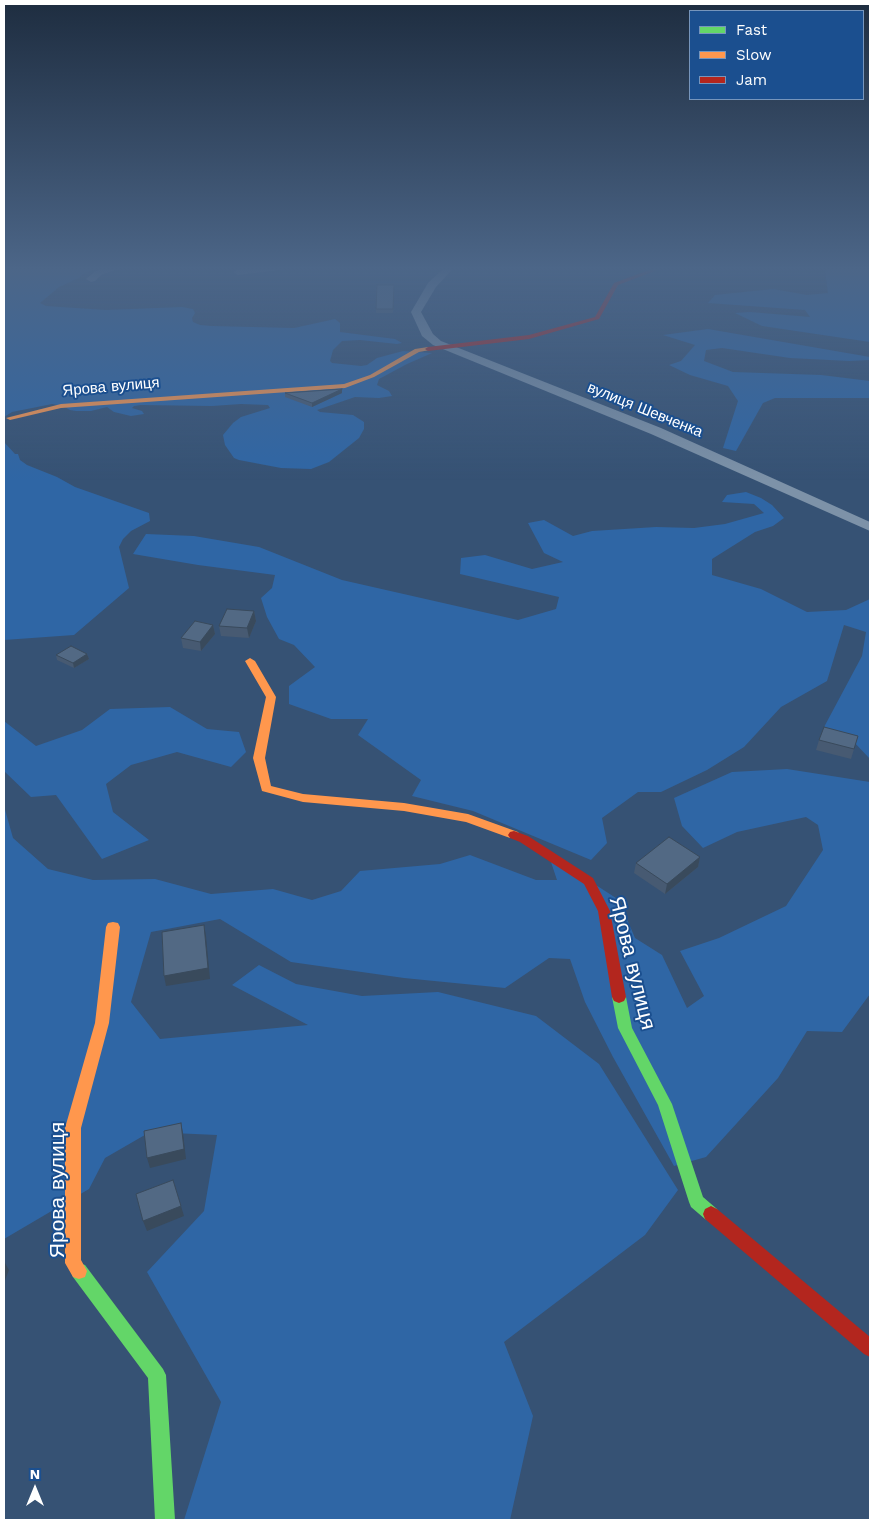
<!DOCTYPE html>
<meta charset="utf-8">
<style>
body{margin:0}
#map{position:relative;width:874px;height:1524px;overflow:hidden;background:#365274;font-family:"Work Sans",sans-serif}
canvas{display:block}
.frame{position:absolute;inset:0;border:5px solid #fff;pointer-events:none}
.legend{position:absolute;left:689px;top:10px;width:175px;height:90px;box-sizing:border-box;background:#1b4f8f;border:1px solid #7695bc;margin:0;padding:6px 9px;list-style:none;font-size:15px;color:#fff}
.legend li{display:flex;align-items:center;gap:10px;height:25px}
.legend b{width:25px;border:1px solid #7695bc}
.north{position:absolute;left:10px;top:1464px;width:50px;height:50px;-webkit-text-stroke:4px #1b4f8f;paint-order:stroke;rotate:0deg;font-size:14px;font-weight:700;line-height:20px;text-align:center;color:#fff}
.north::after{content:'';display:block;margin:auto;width:18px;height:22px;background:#fff;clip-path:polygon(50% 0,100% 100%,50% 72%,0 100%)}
</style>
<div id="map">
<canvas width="874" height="1524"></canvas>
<div class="frame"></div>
<ul class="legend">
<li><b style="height:6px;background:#63d668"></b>Fast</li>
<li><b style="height:6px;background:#ff974d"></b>Slow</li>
<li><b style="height:6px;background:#b3261e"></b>Jam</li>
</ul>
<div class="north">N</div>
</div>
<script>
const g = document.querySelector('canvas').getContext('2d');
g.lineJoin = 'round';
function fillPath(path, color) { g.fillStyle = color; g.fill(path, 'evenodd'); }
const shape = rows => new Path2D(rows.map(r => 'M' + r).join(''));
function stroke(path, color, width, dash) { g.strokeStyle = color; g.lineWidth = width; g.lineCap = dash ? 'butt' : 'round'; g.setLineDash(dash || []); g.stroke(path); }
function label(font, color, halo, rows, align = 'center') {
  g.font = font + ' "Work Sans",sans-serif'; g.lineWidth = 4; g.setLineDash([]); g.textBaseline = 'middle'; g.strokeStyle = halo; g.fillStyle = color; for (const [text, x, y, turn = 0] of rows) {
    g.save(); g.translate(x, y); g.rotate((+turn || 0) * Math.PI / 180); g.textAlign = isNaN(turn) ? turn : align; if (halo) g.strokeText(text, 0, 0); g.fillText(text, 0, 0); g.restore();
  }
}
fillPath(shape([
 [4,267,102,267,85,273,79,278,59,287,40,303,46,306,106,310,182,307,193,309,195,313,192,318,193,322,200,325,211,326,294,328,335,319,340,323,340,332,395,339,402,343,397,344,360,340,342,341,333,350,330,361,332,363,361,366,367,365,377,358,403,351,432,353,407,364,379,379,377,385,389,391,392,396,379,398,355,397,317,410,320,412,353,415,364,422,364,429,359,438,329,462,311,469,281,468,239,460,234,458,225,445,223,435,233,423,241,417,270,408,268,405,241,404,212,406,141,405,134,406,132,408,142,411,144,414,131,416,114,412,107,407,91,411,76,411,70,410,63,406,52,404,12,412,4,417],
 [827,267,870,267,870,342,762,326,735,313,750,312,810,317,805,310,708,303,715,295,773,289,807,295,828,293,825,272],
 [708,329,870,357,870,360,849,361,790,358,722,348,706,350,704,361,733,372,821,375,870,381,870,398,775,398,763,403,736,451,723,448,738,401,728,386,690,375,669,365,681,361,695,345,663,335],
 [4,442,15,454,18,454,20,460,27,465,57,477,75,487,149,513,150,521,131,531,123,539,119,547,129,588,74,635,4,640],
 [746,492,761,498,772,505,784,518,773,526,755,532,712,559,712,575,761,589,807,612,846,610,870,599,870,759,853,741,823,729,862,656,866,632,844,625,827,681,781,707,744,747,707,770,661,792,638,792,602,818,607,843,591,860,473,811,412,796,421,780,358,735,368,719,331,719,289,704,289,686,315,667,294,645,279,639,267,617,261,598,272,588,275,575,198,565,133,554,146,534,194,536,259,547,342,580,518,620,556,609,559,597,460,574,461,558,485,555,532,569,563,562,544,553,528,523,544,520,573,536,592,531,656,527,694,528,725,524,764,513,754,504,722,502,727,495],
 [170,707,207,729,239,732,246,752,231,767,177,752,131,765,106,784,113,812,149,840,102,859,56,795,31,797,4,771,4,721,36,746,82,730,110,709],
 [787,769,870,782,870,994,842,1032,807,1031,778,1078,706,1157,674,1166,613,1057,585,1002,570,959,549,958,505,988,404,978,291,962,220,919,151,932,131,1002,160,1039,308,1025,232,985,259,965,296,984,362,996,438,992,536,1016,599,1064,678,1190,645,1235,504,1342,533,1416,510,1520,184,1520,221,1402,147,1272,204,1211,217,1135,150,1132,105,1158,89,1189,4,1239,4,806,13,838,48,869,93,880,155,879,211,894,273,889,312,900,341,891,360,871,440,864,470,855,536,880,557,880,551,862,582,876,619,900,635,938,662,955,687,1008,704,996,680,951,719,938,786,906,823,850,818,825,806,817,737,832,703,848,682,826,674,798,732,772]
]), '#2f66a5');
fillPath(shape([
 [110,267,125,267,101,275,95,281,91,282,86,279,95,271,110,267],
 [258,267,286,267,281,270,238,275,233,272,238,269,258,267],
 [445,267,455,267,436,287,421,312,433,334,441,341,661,428,870,522,870,531,651,434,433,345,422,336,411,312,428,283,445,267]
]), '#7d92a8');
fillPath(shape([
 [619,991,624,993,626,997,632,1028,672,1104,703,1197,717,1209,719,1214,717,1219,711,1222,705,1219,691,1207,689,1202,658,1105,618,1028,612,997,614,993,619,991],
 [79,1263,85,1265,163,1369,166,1375,175,1520,155,1520,148,1378,73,1277,71,1271,73,1265,79,1263]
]), '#63d668');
fillPath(shape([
 [428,347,430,348,430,350,419,352,374,377,345,388,61,408,10,420,6,418,61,404,344,384,370,375,415,349,428,347],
 [250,658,255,661,276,697,265,758,271,786,303,794,404,803,468,814,518,832,520,835,518,838,510,838,466,822,404,811,303,802,262,791,253,758,266,697,245,661,250,658],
 [113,922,118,923,120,927,109,1023,81,1128,81,1260,87,1271,85,1277,79,1279,73,1277,65,1263,65,1128,95,1023,106,927,108,923,113,922]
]), '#ff974d');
fillPath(shape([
 [657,267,665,267,618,285,599,319,529,339,428,351,425,349,428,347,529,335,595,317,614,283,657,267],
 [514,831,528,836,593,878,610,911,626,997,624,1001,619,1003,614,1001,612,997,598,911,584,884,520,842,510,838,508,835,510,832,514,831],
 [711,1206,717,1209,870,1337,870,1357,864,1354,705,1219,703,1214,705,1209,711,1206]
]), '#b3261e');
fillPath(shape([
 [394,285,393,313,376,313,376,309],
 [342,389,342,393,312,407,285,397,285,393],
 [254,611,256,621,249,638,221,636,219,626],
 [213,625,215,634,201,651,183,648,181,638],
 [87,654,89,659,74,668,57,660,56,655],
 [858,736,851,759,816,750,819,740],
 [700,857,698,867,665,894,634,873,636,863]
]), '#475a72');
fillPath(shape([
 [342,389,342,393,312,407,312,403],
 [254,611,256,621,249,638,247,628],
 [213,625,215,634,201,651,200,642],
 [87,654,89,659,74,668,73,663],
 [700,857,698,867,665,894,667,884],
 [204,925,206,936,210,979,166,986,164,976],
 [181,1123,183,1133,186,1159,150,1168,147,1158],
 [181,1206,184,1216,147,1231,143,1221],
 [4,1261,9,1270,4,1283]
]), '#394a5c');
const building = shape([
 [377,285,394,285,393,309,376,309,377,285],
 [342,389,312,403,285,393,342,389],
 [227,609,254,611,247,628,219,626,227,609],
 [195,621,213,625,200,642,181,638,195,621],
 [71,646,87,654,73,663,56,655,71,646],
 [824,727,858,736,854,749,819,740,824,727],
 [669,837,700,857,667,884,636,863,669,837],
 [204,925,208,968,164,976,162,932,204,925],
 [181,1123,184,1149,147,1158,144,1131,181,1123],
 [173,1180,181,1206,143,1221,136,1194,173,1180]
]);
fillPath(building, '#526984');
stroke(building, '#394a5c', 1);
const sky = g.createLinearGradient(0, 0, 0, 480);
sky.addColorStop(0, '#1e2d40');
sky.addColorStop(0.56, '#4c6688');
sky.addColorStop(1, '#4c668800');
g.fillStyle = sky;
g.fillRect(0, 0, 874, 480);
label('15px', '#fff', '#1b4f8f', [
 ["Ярова вулиця",111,387,-5],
 ["вулиця Шевченка",645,410,22]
]);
label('21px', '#fff', '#1b4f8f', [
 ["Ярова вулиця",632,963,76],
 ["Ярова вулиця",58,1190,-90]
]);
</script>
